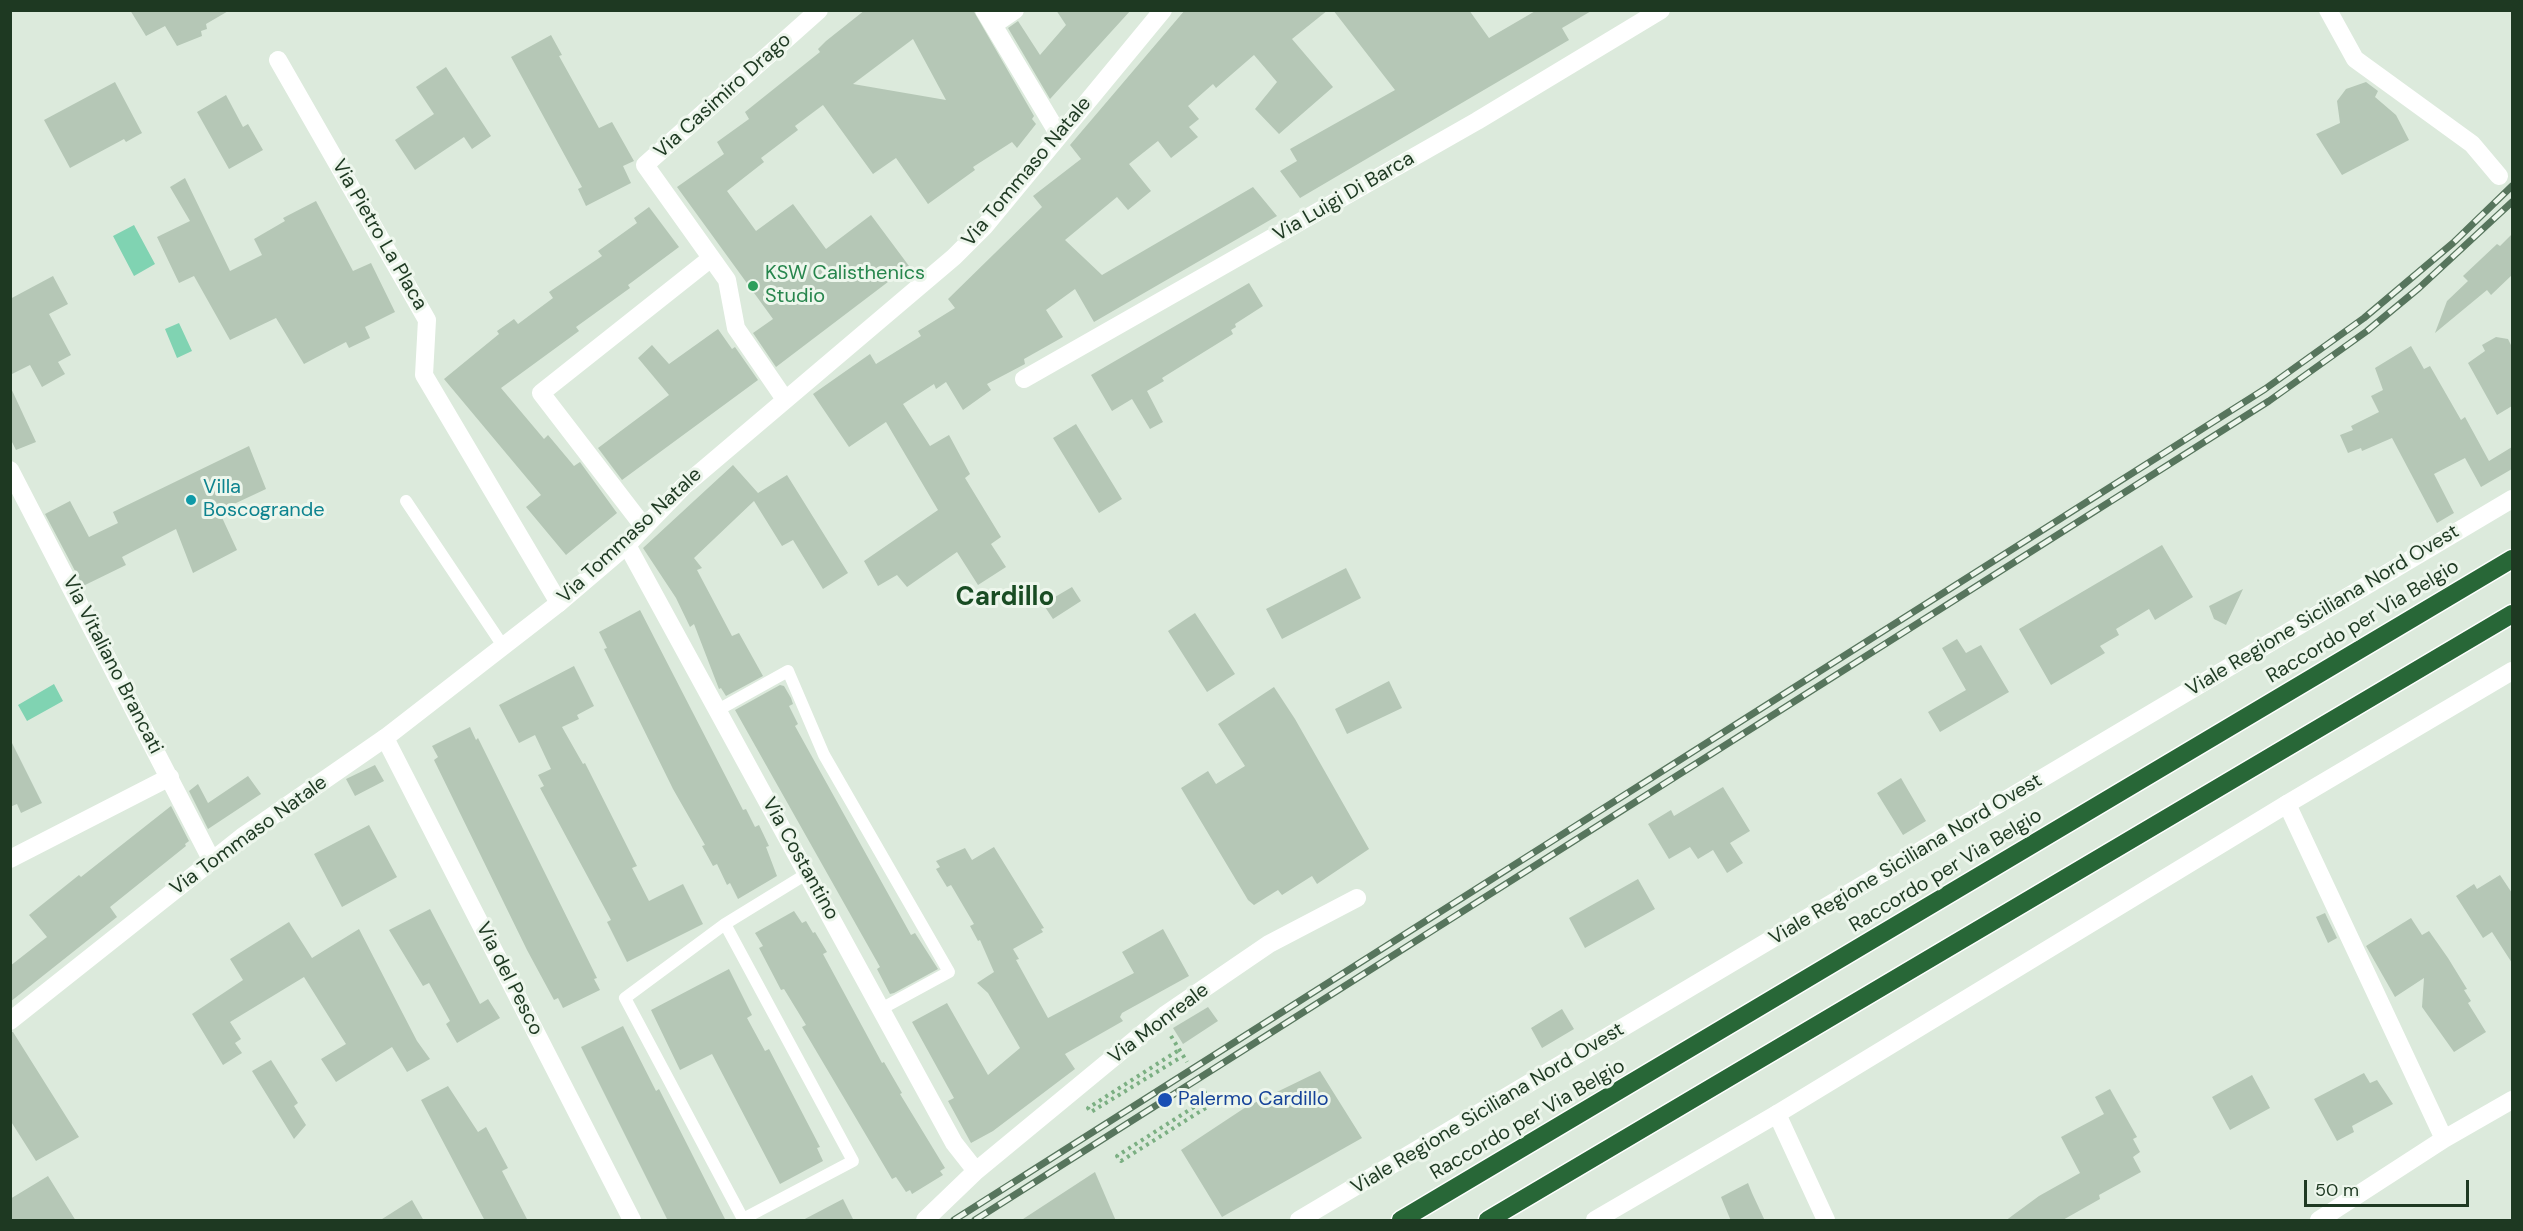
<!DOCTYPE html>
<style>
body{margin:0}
#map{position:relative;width:2523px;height:1231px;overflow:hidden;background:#dceadc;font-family:"DM Sans",sans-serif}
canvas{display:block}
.frame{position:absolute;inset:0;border:12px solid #1e3922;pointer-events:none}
.scale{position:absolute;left:2304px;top:1180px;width:165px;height:27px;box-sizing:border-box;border:3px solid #1e3922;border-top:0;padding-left:8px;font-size:18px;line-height:21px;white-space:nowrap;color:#1e3922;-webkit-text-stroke:4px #edf6ec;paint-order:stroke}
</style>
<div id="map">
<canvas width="2523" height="1231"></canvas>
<div class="frame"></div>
<div class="scale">50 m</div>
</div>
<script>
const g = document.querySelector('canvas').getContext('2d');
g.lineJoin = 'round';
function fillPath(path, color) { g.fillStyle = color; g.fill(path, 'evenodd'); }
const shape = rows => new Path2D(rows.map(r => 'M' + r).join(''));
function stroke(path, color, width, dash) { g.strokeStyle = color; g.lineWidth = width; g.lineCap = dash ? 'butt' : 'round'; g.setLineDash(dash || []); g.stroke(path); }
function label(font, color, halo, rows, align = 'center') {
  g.font = font + ' "DM Sans",sans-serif'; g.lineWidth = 6; g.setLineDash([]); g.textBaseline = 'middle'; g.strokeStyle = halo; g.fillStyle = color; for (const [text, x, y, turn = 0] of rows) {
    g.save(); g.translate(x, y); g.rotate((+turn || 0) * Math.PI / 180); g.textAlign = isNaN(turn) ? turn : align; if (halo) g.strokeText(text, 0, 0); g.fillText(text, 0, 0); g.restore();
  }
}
fillPath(shape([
 [134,225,155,264,134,276,113,236],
 [179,323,192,351,177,358,165,329],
 [54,684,63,701,27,721,18,705]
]), '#80d3b2');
fillPath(shape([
 [130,10,230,10,206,24,207,29,201,31,202,36,177,46,165,26,146,36],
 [865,10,973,10,1034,116,1032,119,1036,124,1017,148,1012,142,973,167,975,170,928,204,896,158,873,174,823,105,795,126,798,130,761,158,764,162,727,191,756,231,793,204,826,249,871,215,909,266,776,367,753,333,773,319,677,187,724,154,717,142,749,119,745,112,820,52,818,49,826,41],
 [913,39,946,100,853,84],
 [1056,10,1131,10,1050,99,1008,28,1018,21,1040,55,1066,25],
 [1185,10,1328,10,1292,39,1333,87,1279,134,1255,109,1277,82,1254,55,1216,88,1213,84,1188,106,1199,119,1189,127,1198,137,1171,158,1158,141,1129,164,1151,191,1128,210,1117,197,1065,240,1102,275,1253,187,1277,216,1094,322,1075,289,1046,310,1063,337,1024,359,1025,364,987,384,991,390,963,410,946,382,936,389,934,384,903,404,930,446,949,435,970,474,965,478,1001,537,991,544,1006,567,978,585,957,552,907,587,897,575,878,586,864,561,938,510,886,422,849,447,813,394,870,354,876,364,921,336,918,331,955,308,948,299,1042,207,1033,196,1081,159,1070,145],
 [1333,10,1469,10,1489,38,1537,10,1593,10,1562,28,1569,40,1300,198,1280,171,1297,161,1290,149,1395,90],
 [551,35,562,55,559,56,599,128,612,122,634,161,623,166,631,183,586,206,578,189,582,187,511,57],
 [446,67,491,136,472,149,464,137,415,170,395,140,434,114,416,87],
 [115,82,142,133,126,142,124,139,70,168,44,120],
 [2366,82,2378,91,2375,97,2396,115,2409,140,2342,175,2316,134,2340,123,2337,101,2346,89],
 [226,95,243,127,248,124,263,150,229,169,197,112],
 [185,178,230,271,262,255,254,239,285,221,283,218,316,201,353,271,371,263,395,312,365,327,370,338,349,348,346,342,304,364,276,318,230,340,194,276,179,283,157,237,190,221,170,187],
 [649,207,679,247,628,285,630,288,576,327,579,331,501,388,544,439,548,435,574,466,580,462,617,513,566,555,526,507,541,495,444,379,499,334,497,331,514,319,518,324,553,298,549,292,602,256,598,251,637,223,634,218],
 [2512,234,2512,275,2491,295,2487,290,2435,333,2447,301,2468,281,2463,276,2497,244,2500,246],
 [53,276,68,304,49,314,71,355,58,362,65,374,42,387,30,365,10,375,10,299],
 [1249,283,1263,306,1235,324,1236,327,1231,330,1233,334,1162,378,1164,381,1147,391,1163,422,1150,429,1132,399,1112,411,1091,375],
 [718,329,732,349,735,347,758,380,622,480,598,448,669,395,638,358,652,345,669,364],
 [2496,337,2508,339,2512,347,2512,406,2497,415,2468,363,2485,351,2482,345],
 [2411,346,2424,369,2430,366,2461,420,2465,417,2489,461,2512,447,2512,469,2481,487,2465,458,2434,474,2454,513,2437,523,2392,438,2362,451,2361,448,2348,453,2340,435,2353,430,2351,426,2379,412,2371,396,2383,390,2375,368],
 [10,386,36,442,16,450,10,438],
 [1076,424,1122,499,1099,513,1053,438],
 [249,446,266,489,219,511,237,550,193,573,176,529,122,557,126,565,83,586,45,514,70,501,89,537,118,523,113,512],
 [733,465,758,493,787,475,848,573,823,589,793,540,782,546,754,501,694,558,702,568,697,570,732,636,739,633,763,676,726,696,721,688,719,689,694,624,690,627,676,598,643,548],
 [2162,545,2193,597,2155,620,2149,609,2116,629,2119,635,2100,646,2105,653,2051,685,2019,629],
 [1346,568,1361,598,1282,639,1266,609],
 [1072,587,1081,601,1053,619,1043,604],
 [2243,589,2226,625,2214,619,2209,606],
 [640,610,743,810,746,809,755,827,759,825,769,846,766,847,777,876,738,899,730,883,727,885,717,864,713,866,702,846,705,845,673,789,604,649,607,648,599,632],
 [1195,613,1235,674,1207,692,1168,631],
 [1957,639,1966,653,1981,645,2009,692,1940,732,1928,712,1966,690,1942,648],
 [574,666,594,706,577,715,579,719,562,727,583,764,585,763,637,866,632,868,649,901,683,884,703,924,627,962,607,922,611,920,540,788,544,786,538,775,551,769,535,735,519,743,499,705],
 [1389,681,1402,708,1347,734,1335,709],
 [780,685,784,686,791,698,793,704,789,706,798,724,795,726,821,773,911,935,915,933,938,969,894,993,890,994,877,969,880,967,735,710],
 [1274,687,1295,719,1369,849,1317,884,1312,876,1282,895,1278,890,1254,905,1248,900,1181,788,1208,771,1216,784,1245,766,1218,724],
 [470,727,476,740,478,738,597,978,594,979,600,990,563,1008,558,998,554,1000,527,950,434,760,438,757,432,746],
 [10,739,42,803,21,813,17,804,10,807],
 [375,765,384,781,355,796,346,779],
 [248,776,261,794,208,829,189,791,198,784,208,803],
 [1901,778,1926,821,1903,835,1877,793],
 [1723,787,1750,831,1730,843,1743,863,1727,873,1713,850,1698,859,1690,847,1669,859,1648,824,1671,810,1674,816],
 [171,806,189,841,185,844,186,846,110,907,117,917,10,1002,10,966,47,937,29,915,79,875,81,877],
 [369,825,397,877,342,907,314,854],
 [994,847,1044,928,1041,929,1043,932,1013,949,1019,959,1016,960,1048,1018,1134,973,1122,952,1163,929,1189,976,1122,1013,1120,1017,1123,1021,1065,1054,1075,1069,993,1131,971,1143,948,1101,954,1098,912,1022,947,1003,988,1075,1020,1048,988,993,977,983,994,972,980,940,978,941,970,926,974,924,951,885,947,887,936,869,940,867,936,861,965,848,972,860],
 [2500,875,2512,893,2512,963,2492,932,2483,938,2456,896,2474,884,2477,889],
 [1638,879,1655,909,1585,948,1569,918],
 [430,909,480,1004,488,999,500,1018,457,1043,446,1024,450,1021,429,983,423,986,389,930],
 [794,911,802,923,806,921,813,933,815,932,827,952,823,954,882,1063,884,1062,902,1093,900,1094,945,1168,940,1171,943,1175,912,1194,910,1190,906,1192,896,1177,892,1179,802,1027,806,1025,784,989,781,990,759,948,763,946,755,933],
 [2325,913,2337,938,2328,943,2316,917],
 [2411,918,2422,935,2429,931,2448,958,2467,989,2464,990,2471,1001,2468,1003,2486,1032,2454,1052,2422,1007,2424,978,2395,997,2366,946],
 [289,922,312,958,359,929,417,1041,430,1059,407,1072,392,1047,336,1082,321,1059,346,1044,304,977,230,1022,241,1039,235,1043,242,1053,223,1065,192,1014,243,980,230,959],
 [729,969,752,1015,747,1018,765,1051,769,1049,820,1147,817,1148,823,1161,780,1184,712,1054,680,1070,651,1010],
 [1208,1007,1218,1021,1183,1044,1173,1028],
 [1562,1009,1574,1029,1542,1048,1531,1028],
 [623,1026,656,1091,659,1089,726,1221,668,1221,581,1047],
 [10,1032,13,1032,79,1137,36,1161,10,1120],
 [271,1060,298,1103,294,1106,306,1125,294,1139,252,1071],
 [1320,1071,1362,1138,1222,1217,1181,1150,1246,1107],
 [2364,1073,2370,1083,2377,1080,2393,1104,2352,1126,2354,1132,2337,1141,2314,1099],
 [2252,1075,2270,1108,2230,1130,2212,1097],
 [448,1086,478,1132,486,1127,508,1168,502,1171,528,1221,485,1221,421,1100],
 [2110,1089,2137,1137,2133,1139,2140,1152,2133,1157,2141,1172,2099,1195,2100,1199,2061,1221,2005,1221,2039,1196,2080,1173,2061,1137,2104,1114,2095,1097],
 [1095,1172,1116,1221,1020,1221],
 [48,1176,76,1221,10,1221,10,1199],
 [1748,1183,1752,1193,1765,1221,1731,1221,1721,1197],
 [843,1199,854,1221,801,1221],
 [412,1200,424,1221,379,1221]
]), '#b5c7b6');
const motorway = shape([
 [1401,1220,2512,559],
 [1488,1220,2512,614]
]);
stroke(motorway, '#fff', 21);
stroke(shape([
 [1171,1036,1187,1062],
 [1178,1059,1091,1112,1088,1108,1179,1050],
 [1204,1091,1212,1104,1121,1161,1117,1156,1205,1100]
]), '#7baf82', 4, [3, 4.5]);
stroke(shape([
 [406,501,503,646],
 [718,710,788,671,824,755,949,972,881,1009],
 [725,924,625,998,743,1219,853,1161,725,924,808,873]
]), '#fff', 12);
stroke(shape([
 [984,10,1059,135],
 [2328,10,2355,59,2472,144,2499,176],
 [993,25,1015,10],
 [278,60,427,320,424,375,559,603],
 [1024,379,1477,121,1661,10],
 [784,398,736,328,727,280,645,165,819,10],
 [10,470,212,861],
 [644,527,541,393,710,259],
 [627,545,954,1143,976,1171],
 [385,738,632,1220],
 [2287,804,2444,1139],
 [10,859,170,777],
 [1777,1114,1826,1220],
 [925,1220,976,1171,1165,1015,1269,944,1357,898],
 [2319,1220,2444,1139,2512,1100]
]), '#fff', 18);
stroke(shape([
 [10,1021,242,837,385,738,559,603,627,545,684,486,954,257,984,227,1163,10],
 [1299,1220,2512,499],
 [1595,1220,1777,1114,2287,804,2512,671]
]), '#fff', 18);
stroke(motorway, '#286737', 18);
const rail = shape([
 [954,1220,2265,389,2364,318,2453,243,2512,186],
 [975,1220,2269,401,2367,331,2419,288,2512,202]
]);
stroke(rail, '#57755d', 7);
stroke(rail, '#edf6ec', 4.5, [14]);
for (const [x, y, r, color] of [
 [753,286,6,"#2e9e5b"],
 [191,500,6,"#0f9aa8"],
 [1165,1100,8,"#1a4fb4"]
]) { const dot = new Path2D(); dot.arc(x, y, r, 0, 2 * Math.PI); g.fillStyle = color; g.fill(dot); stroke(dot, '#edf6ec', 2); }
label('20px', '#1e3922', '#edf6ec', [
 ["Via Casimiro Drago",723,96,-42],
 ["Via Tommaso Natale",1027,172,-50],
 ["Via Luigi Di Barca",1344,197,-30],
 ["Via Pietro La Placa",379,235,60],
 ["Via Tommaso Natale",630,536,-43],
 ["Viale Regione Siciliana Nord Ovest",2323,611,-31],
 ["Raccordo per Via Belgio",2363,622,-31],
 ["Via Vitaliano Brancati",112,665,63],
 ["Via Tommaso Natale",249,836,-36],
 ["Via Costantino",800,859,61],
 ["Viale Regione Siciliana Nord Ovest",1906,860,-31],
 ["Raccordo per Via Belgio",1946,871,-31],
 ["Via del Pesco",509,979,63],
 ["Via Monreale",1159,1024,-37],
 ["Viale Regione Siciliana Nord Ovest",1488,1109,-31],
 ["Raccordo per Via Belgio",1528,1120,-30]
]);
label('20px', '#27864d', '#edf6ec', [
 ["KSW Calisthenics",765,274],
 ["Studio",765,297]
], 'left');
label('20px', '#0d838f', '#edf6ec', [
 ["Villa",203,488],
 ["Boscogrande",203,511]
], 'left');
label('20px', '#164399', '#edf6ec', [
 ["Palermo Cardillo",1178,1100]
], 'left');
label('bold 26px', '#194c23', '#edf6ec', [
 ["Cardillo",1005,598]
]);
</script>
